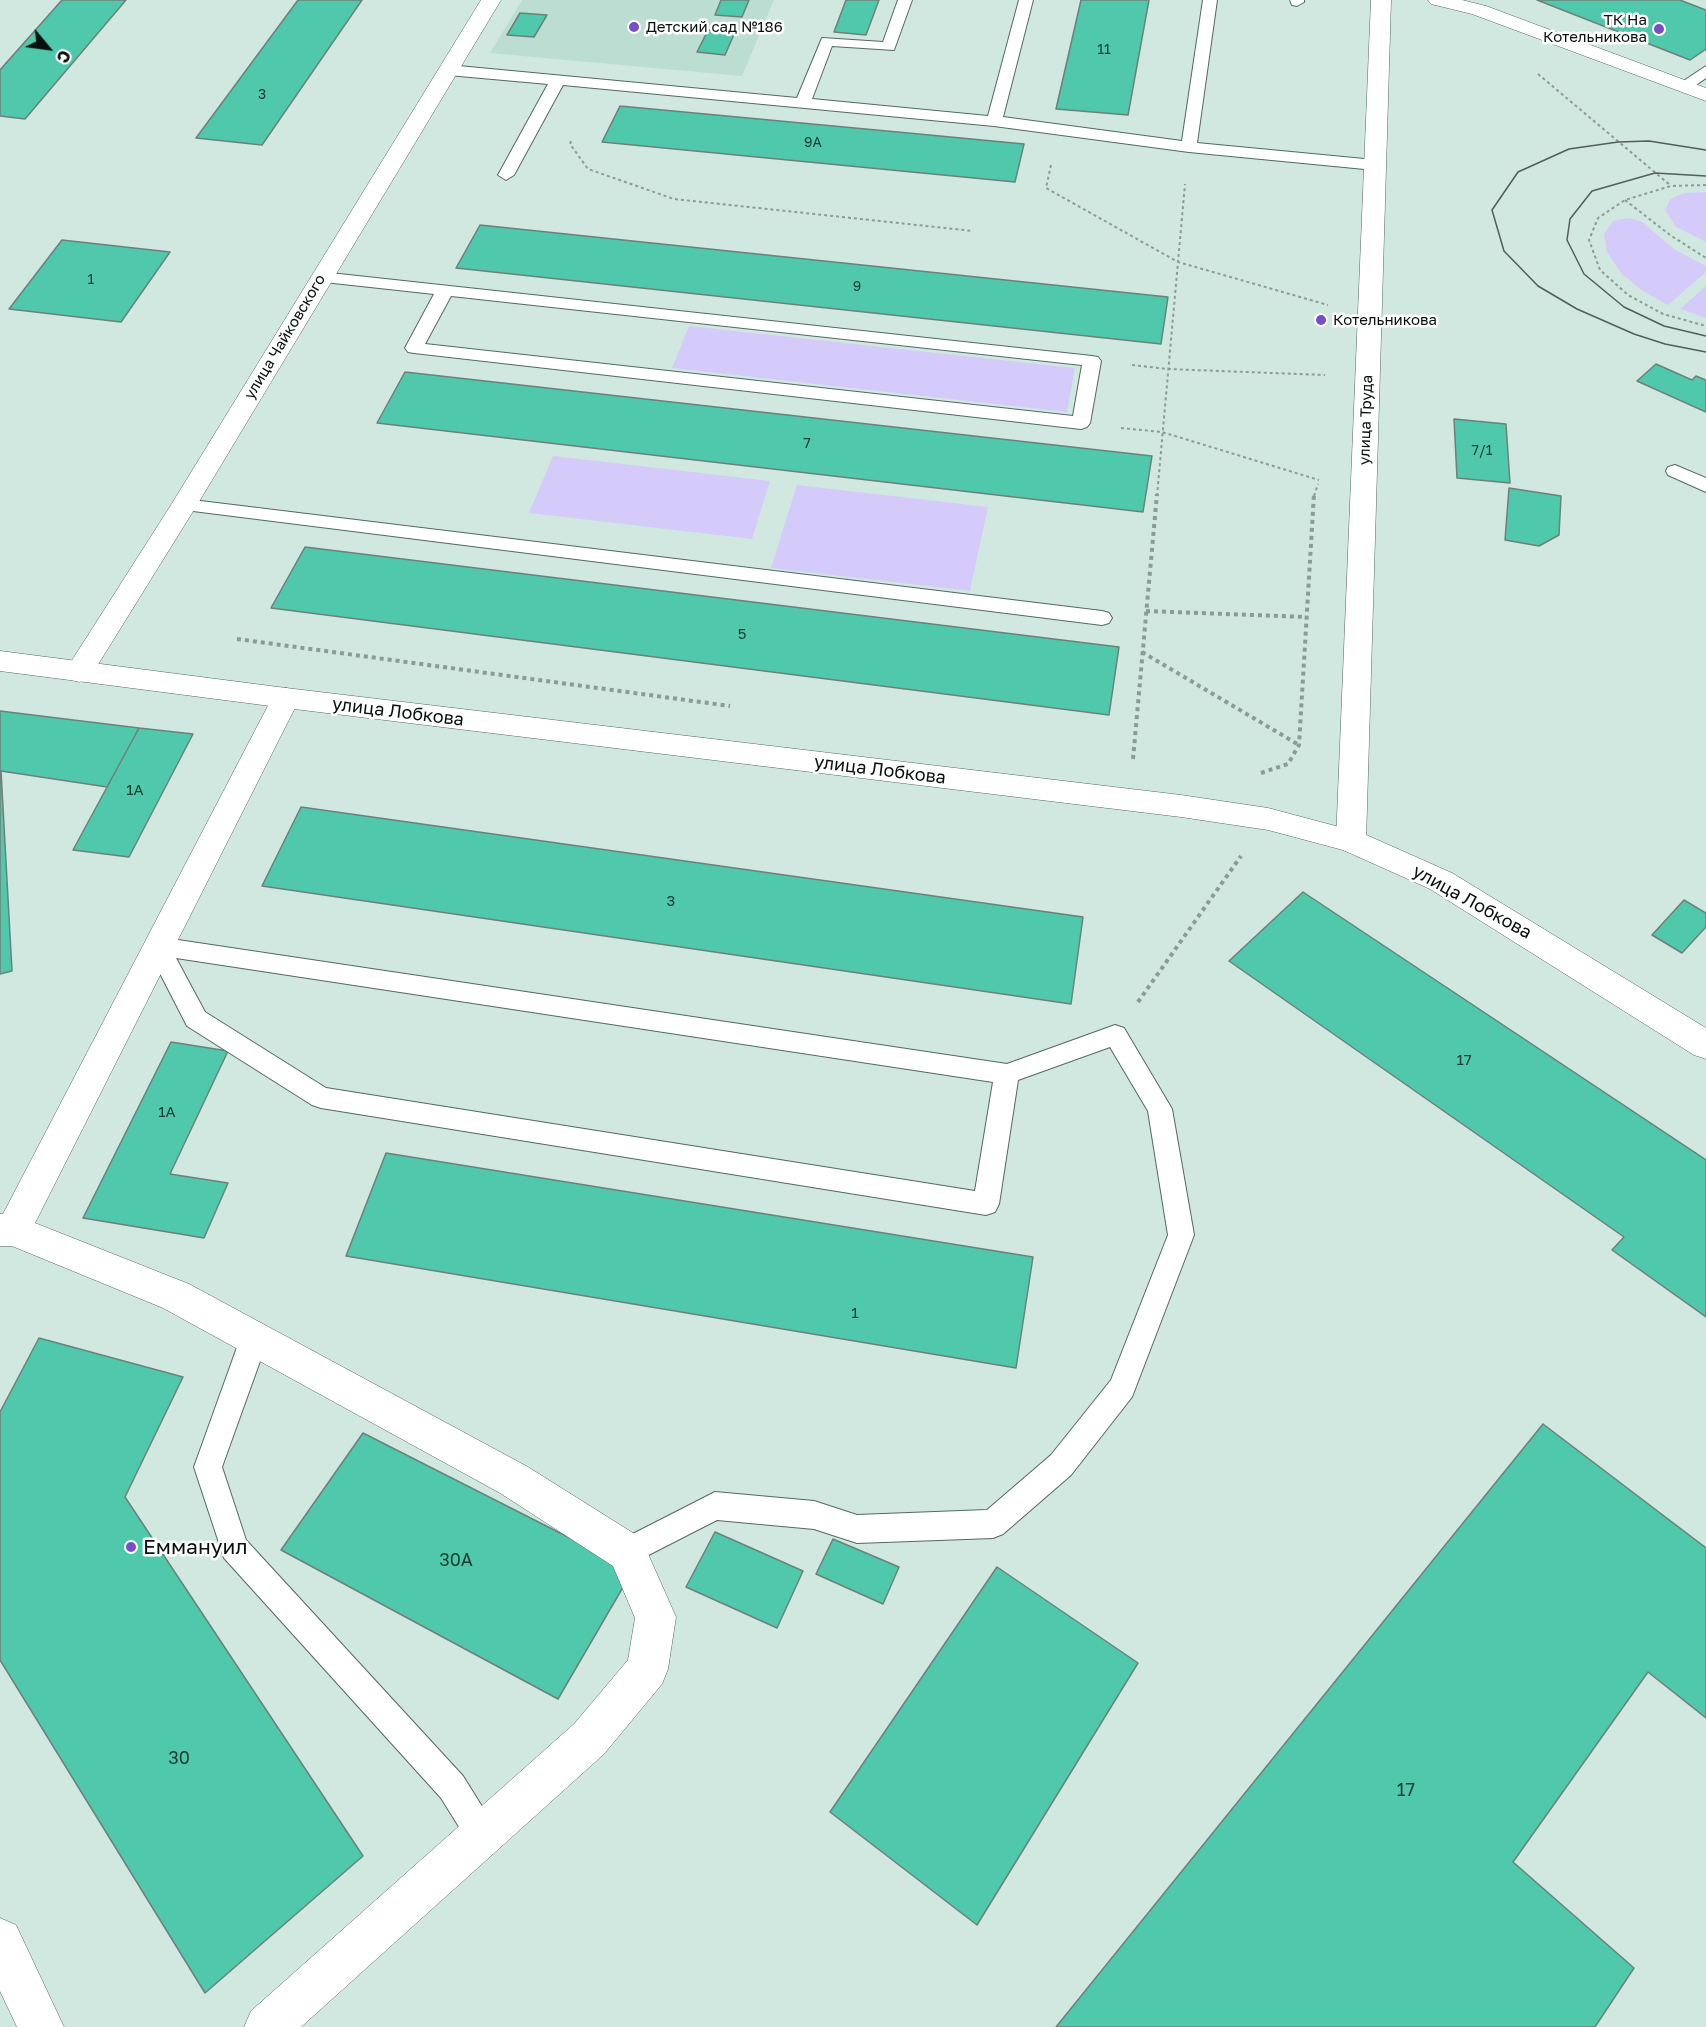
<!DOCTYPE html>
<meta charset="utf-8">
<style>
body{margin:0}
#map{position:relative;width:1706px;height:2027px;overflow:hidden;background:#d0e8e0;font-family:"Golos Text",sans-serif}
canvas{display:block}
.north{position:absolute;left:18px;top:18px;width:60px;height:60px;-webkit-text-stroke:4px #fff;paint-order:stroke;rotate:119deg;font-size:16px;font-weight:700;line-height:24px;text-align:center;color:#08100d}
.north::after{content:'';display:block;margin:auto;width:21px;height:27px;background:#08100d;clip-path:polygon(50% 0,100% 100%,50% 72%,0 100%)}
</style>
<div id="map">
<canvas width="1706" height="2027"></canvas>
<div class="north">С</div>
</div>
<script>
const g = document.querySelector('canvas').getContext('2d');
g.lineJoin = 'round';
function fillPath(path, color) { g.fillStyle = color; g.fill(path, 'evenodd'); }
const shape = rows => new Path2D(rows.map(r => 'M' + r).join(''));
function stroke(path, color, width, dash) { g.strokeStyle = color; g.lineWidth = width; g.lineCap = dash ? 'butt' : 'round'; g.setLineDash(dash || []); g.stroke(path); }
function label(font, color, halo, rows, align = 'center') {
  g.font = font + ' "Golos Text",sans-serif'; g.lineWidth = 5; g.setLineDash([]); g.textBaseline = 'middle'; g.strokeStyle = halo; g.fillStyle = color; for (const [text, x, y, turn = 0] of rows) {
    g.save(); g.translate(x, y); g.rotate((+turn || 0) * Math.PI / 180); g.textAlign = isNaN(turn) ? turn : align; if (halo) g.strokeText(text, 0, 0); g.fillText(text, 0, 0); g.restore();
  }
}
fillPath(shape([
 [522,0,774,0,742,76,490,53]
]), '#bcddd2');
fillPath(shape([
 [1706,192,1706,242,1676,227,1665,210,1670,199,1684,193],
 [1628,218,1641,221,1674,249,1706,266,1706,272,1668,305,1641,290,1621,273,1607,252,1604,234,1613,221],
 [1706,286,1706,318,1680,309],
 [689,326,1075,368,1067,412,672,368],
 [553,456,554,456,770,481,752,539,529,513],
 [797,485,988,507,970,591,771,568]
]), '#d5cbfb');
const building = shape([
 [62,0,126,0,25,119,0,116,0,70,62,0],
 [298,0,362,0,262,145,196,138,298,0],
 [721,0,749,0,742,17,715,15,721,0],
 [846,0,879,0,866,35,834,32,846,0],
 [1081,0,1149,0,1128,115,1056,109,1081,0],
 [1537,0,1680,0,1706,10,1706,49,1690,60,1537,0],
 [520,13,547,15,534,37,507,35,520,13],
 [708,30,735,32,725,55,697,52,708,30],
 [620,106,919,134,1024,144,1015,182,602,142,620,106],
 [480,225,1168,297,1161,344,456,268,480,225],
 [62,240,170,252,121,322,9,309,62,240],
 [1656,364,1692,380,1696,376,1706,380,1706,412,1637,381,1656,364],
 [405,372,1152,456,1143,512,377,423,405,372],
 [1454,419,1506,424,1510,483,1457,478,1454,419],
 [1509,488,1561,496,1559,535,1539,546,1505,540,1509,488],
 [305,547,1119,647,1109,715,271,608,305,547],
 [0,711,139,728,107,787,1,771,12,971,0,974,0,711],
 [139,728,193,734,129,857,73,850,139,728],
 [301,807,1083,917,1071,1004,262,886,301,807],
 [1303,892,1706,1160,1706,1317,1612,1250,1624,1237,1229,961,1303,892],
 [1684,900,1706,913,1706,927,1682,953,1652,935,1684,900],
 [171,1042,228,1051,170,1174,228,1183,204,1238,83,1218,171,1042],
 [386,1153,1033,1257,1016,1368,346,1256,386,1153],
 [39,1338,183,1377,125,1497,363,1856,205,1993,0,1660,0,1412,39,1338],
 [1543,1424,1706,1548,1706,1718,1648,1672,1513,1862,1634,1968,1595,2027,1056,2027,1543,1424],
 [363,1433,633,1570,558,1699,281,1550,363,1433],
 [715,1532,803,1571,777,1628,686,1587,715,1532],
 [833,1539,899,1567,883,1604,816,1574,833,1539],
 [997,1567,1138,1663,977,1925,830,1812,997,1567]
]);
fillPath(building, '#50c8ab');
stroke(building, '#6c817a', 1.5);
const lane = shape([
 [898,0,912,0,894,50,832,46,812,99,988,116,1019,0,1033,0,1003,117,1182,141,1203,0,1217,0,1197,143,1375,160,1383,165,1375,170,1189,152,994,126,563,85,514,175,506,180,498,175,548,84,448,75,440,70,448,65,797,98,822,38,883,42,898,0],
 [1290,0,1304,0,1304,2,1297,6,1292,5,1290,0],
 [1706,66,1706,78,1689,90,1679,90,1676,87,1679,84,1706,66],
 [321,272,1092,356,1098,357,1101,361,1090,423,1087,427,1081,429,414,353,408,352,405,348,434,294,315,281,313,277,315,273,321,272],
 [451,296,1082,365,1073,416,425,344,451,296],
 [1675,465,1706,478,1706,492,1668,475,1666,471,1668,467,1675,465],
 [184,499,1102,611,1109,613,1112,618,1109,623,1102,625,177,509,174,505,177,501,184,499],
 [158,937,1007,1064,1115,1025,1124,1028,1172,1109,1194,1235,1132,1397,1071,1475,1003,1534,993,1538,857,1543,814,1529,717,1520,627,1566,617,1562,612,1552,617,1542,715,1492,814,1501,857,1515,987,1510,1051,1455,1111,1380,1168,1235,1148,1111,1110,1047,1018,1080,999,1204,995,1212,986,1215,321,1108,312,1105,187,1026,146,946,150,939,158,937],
 [176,958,993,1082,975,1191,326,1088,205,1012,176,958],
 [254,1327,264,1330,268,1339,222,1467,246,1540,463,1776,493,1824,498,1835,493,1846,482,1851,471,1846,441,1798,224,1558,194,1467,240,1339,244,1330,254,1327]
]);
const street = shape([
 [481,0,501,0,197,505,89,679,79,682,69,679,65,672,69,665,171,505,481,0],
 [1428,0,1462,0,1486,6,1706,88,1706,101,1472,14,1431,4,1428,0],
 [286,688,296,691,300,698,35,1223,189,1284,528,1467,641,1538,676,1617,668,1669,662,1684,604,1754,301,2027,244,2027,251,2011,574,1724,628,1660,635,1618,613,1566,500,1493,163,1308,12,1246,0,1246,0,1214,3,1214,272,698,276,691,286,688],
 [0,1918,16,1925,64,2027,17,2027,0,1991,0,1918]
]);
const secondary = shape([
 [1371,0,1391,0,1366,841,1362,849,1351,853,1340,849,1336,841,1371,0]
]);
const primary = shape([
 [0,651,286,688,1181,795,1268,808,1362,833,1452,873,1706,1028,1706,1059,1694,1055,1430,889,1343,850,1268,830,1181,817,286,708,0,671,0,651]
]);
stroke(lane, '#546962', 2);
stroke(street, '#546962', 1);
stroke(secondary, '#546962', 1);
stroke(primary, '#546962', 1);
stroke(shape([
 [1538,74,1670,185],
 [571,141,570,144,588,169,674,199,973,231],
 [1051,165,1046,188,1178,262,1328,305],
 [1706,185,1671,186,1625,200,1598,218,1589,240,1600,270,1628,295,1663,314,1706,326],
 [1625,200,1670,235,1706,258],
 [1132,365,1168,369,1325,375],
 [1121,428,1162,432,1319,480],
 [1157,496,1185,184],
 [1314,496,1318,484]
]), '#8a9c96', 2, [3, 3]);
stroke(shape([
 [1146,611,1306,617],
 [237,639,730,706],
 [1142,652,1299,745],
 [1133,759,1157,494],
 [1261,773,1288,764,1299,745,1314,494],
 [1138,1002,1241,856]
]), '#8a9c96', 4, [4, 4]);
fillPath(lane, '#fff');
fillPath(street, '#fff');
fillPath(secondary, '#fff');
fillPath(primary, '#fff');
stroke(shape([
 [1706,150,1649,141,1618,142,1569,149,1518,172,1492,210,1504,251,1538,286,1577,309,1634,334,1665,344,1706,352],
 [1706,176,1655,173,1592,191,1570,219,1567,240,1584,274,1624,307,1664,326,1706,336]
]), '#515e5a', 1.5);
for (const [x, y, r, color] of [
 [634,27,6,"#764fc8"],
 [1659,29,6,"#764fc8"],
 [1321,320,6,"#764fc8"],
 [131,1547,6,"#764fc8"]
]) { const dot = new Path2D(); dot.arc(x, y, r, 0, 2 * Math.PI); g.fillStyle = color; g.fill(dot); stroke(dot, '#fff', 2); }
label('14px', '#1a3e34', null, [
 ["11",1104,50],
 ["3",262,95],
 ["9А",813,143],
 ["1",91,280],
 ["9",857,287],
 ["7",807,444],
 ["7/1",1482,451]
]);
label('15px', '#08100d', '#fff', [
 ["ТК На",1647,20,"right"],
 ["Котельникова",1647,37,"right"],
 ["Детский сад №186",646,27],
 ["Котельникова",1333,320]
], 'left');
label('15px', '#08100d', '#fff', [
 ["улица Чайковского",285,337,-59],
 ["улица Труда",1366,420,-88]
]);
label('15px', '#1a3e34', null, [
 ["5",742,634],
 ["1A",135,790],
 ["3",671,901],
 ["17",1464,1060],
 ["1А",167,1112],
 ["1",855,1313]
]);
label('18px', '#08100d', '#fff', [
 ["улица Лобкова",398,712,7],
 ["улица Лобкова",880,770,7],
 ["улица Лобкова",1472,902,29]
]);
label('18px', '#1a3e34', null, [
 ["30А",456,1560],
 ["30",179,1758],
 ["17",1406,1790]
]);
label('21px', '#08100d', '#fff', [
 ["Еммануил",143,1547]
], 'left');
</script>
